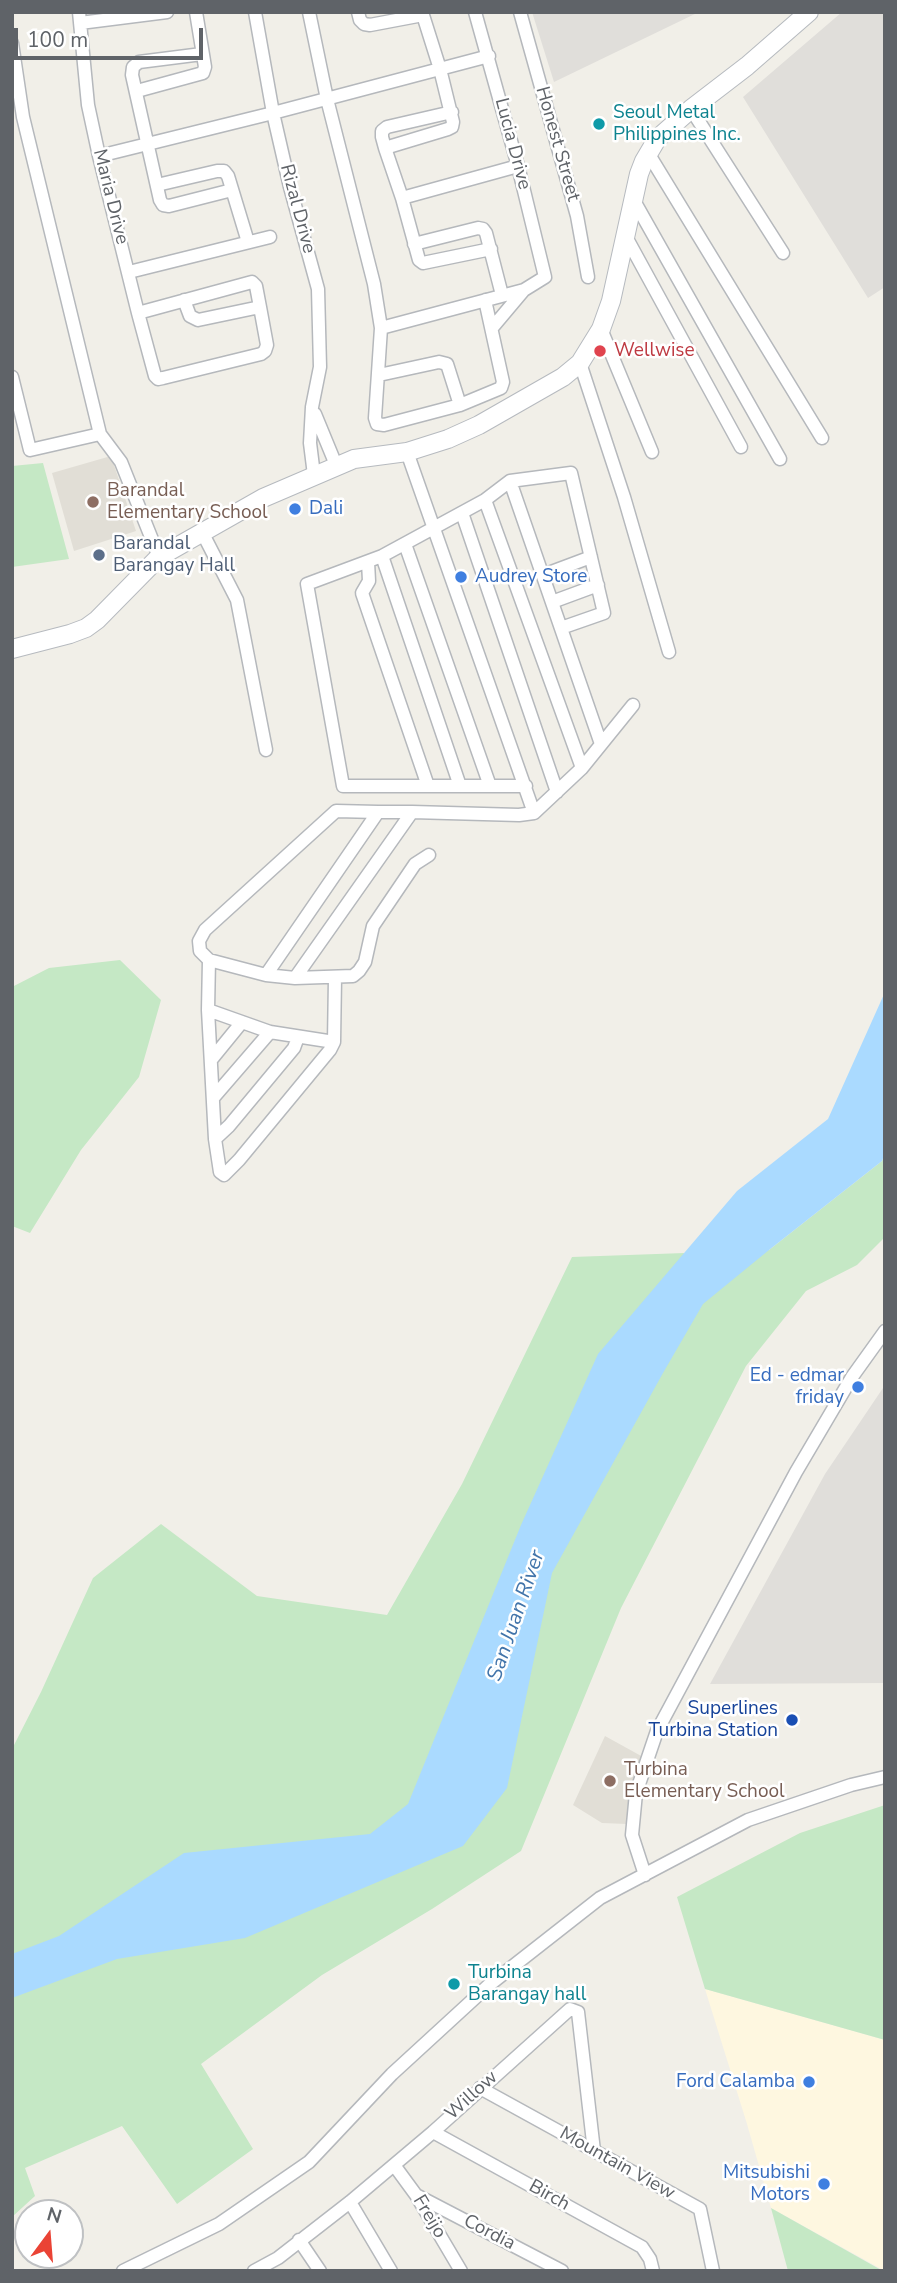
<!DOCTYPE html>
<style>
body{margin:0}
#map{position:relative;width:897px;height:2283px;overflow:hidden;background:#f1efe8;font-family:"Nunito Sans",sans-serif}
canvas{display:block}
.frame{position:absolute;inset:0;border:14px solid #5f6368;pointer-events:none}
.north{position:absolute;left:14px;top:2199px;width:70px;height:70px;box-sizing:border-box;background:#fff;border:2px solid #bfc1c3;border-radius:50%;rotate:16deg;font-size:19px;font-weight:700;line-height:28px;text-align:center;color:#5f6368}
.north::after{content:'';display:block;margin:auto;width:24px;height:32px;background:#ea4335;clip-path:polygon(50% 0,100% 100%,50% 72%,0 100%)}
.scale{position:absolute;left:14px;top:28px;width:189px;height:32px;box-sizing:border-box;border:4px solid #5f6368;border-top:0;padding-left:9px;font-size:21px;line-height:24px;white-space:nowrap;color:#5f6368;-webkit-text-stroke:5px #fff;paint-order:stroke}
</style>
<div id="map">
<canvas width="897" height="2283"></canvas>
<div class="frame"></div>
<div class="north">N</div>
<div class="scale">100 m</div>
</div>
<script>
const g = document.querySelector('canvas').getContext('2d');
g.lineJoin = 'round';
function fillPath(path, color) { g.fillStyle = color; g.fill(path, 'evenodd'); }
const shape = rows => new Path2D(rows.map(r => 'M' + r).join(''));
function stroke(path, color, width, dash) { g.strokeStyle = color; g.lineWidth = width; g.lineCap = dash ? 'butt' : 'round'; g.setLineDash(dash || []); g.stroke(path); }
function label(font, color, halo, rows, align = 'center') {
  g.font = font + ' "Nunito Sans",sans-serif'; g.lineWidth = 5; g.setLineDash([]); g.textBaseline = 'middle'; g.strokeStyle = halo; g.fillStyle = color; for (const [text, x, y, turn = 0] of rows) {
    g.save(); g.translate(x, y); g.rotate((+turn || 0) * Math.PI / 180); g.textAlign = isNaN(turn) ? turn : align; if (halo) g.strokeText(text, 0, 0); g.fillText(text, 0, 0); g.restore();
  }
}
fillPath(shape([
 [705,1989,885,2040,885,2271,771,2208,747,2124]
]), '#fef7e0');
fillPath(shape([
 [532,12,699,12,554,82],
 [842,12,885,12,885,287,868,298,743,97],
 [885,1385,885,1683,710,1684,825,1474]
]), '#e0deda');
fillPath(shape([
 [111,456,136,531,74,551,52,473],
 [605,1736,643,1757,627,1824,602,1823,573,1805]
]), '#e1ded6');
fillPath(shape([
 [43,463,69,559,12,567,12,466],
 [120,960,161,1000,139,1077,81,1150,30,1233,12,1226,12,987,49,968],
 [885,1153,885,1237,857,1265,806,1291,746,1366,621,1608,521,1851,432,1909,322,1975,201,2064,253,2149,177,2204,122,2126,25,2168,35,2196,12,2217,12,1749,41,1692,93,1578,161,1524,257,1596,387,1615,462,1484,572,1257,769,1250,882,1161],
 [885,1805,885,2040,705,1989,677,1897,800,1833],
 [771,2208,883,2271,788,2271]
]), '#c5e8c5');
fillPath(shape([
 [885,992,885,1153,882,1161,769,1250,703,1304,663,1373,552,1573,507,1788,463,1846,245,1938,117,1959,12,1998,12,1954,59,1936,184,1853,370,1834,408,1804,521,1525,598,1354,737,1191,828,1119]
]), '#aadaff');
const street = shape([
 [79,12,88,105,99,156,138,313,155,376,158,379,163,378,261,354,265,351,267,345,260,307,256,286,252,282,138,313],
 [255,12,273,113,290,187,318,289,320,367,312,407,310,443,314,475],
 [309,12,327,99,374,284,381,328,375,418,377,424,384,425,460,405,501,388,503,382,485,300],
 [358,12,360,20,364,24,370,25,423,15],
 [520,12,577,216,588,277],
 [80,23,167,12],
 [12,43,23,117,100,434,121,462,159,557],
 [202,54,139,62,133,67,132,75,160,200,163,205,169,206,232,190],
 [137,91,203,73,205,67,196,12],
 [691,109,783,253],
 [452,112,387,127,382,131,382,137,385,148,402,198,419,260,423,263,491,249],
 [385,148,448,129,452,127,453,122,440,69,422,12],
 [648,153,822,438],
 [99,156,273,113,489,56],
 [157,185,217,171,224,171,228,176,248,242],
 [402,198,518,166],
 [633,199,780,459],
 [625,235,741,447],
 [414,244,478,228,483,229,486,233,502,295],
 [129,272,270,237],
 [184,300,190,316,198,320,260,307],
 [381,328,524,290,545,277,518,166,475,12],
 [492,328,524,290],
 [601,329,652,452],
 [580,363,624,497,669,652],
 [379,375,439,362,447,364,460,405],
 [12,377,30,450,100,434],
 [315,414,336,465],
 [407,452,534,813],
 [510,481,601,744],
 [485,500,582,768],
 [462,513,557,792],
 [202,532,237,600,266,750],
 [405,544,490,786],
 [382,556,460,786],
 [368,562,369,581,362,593,428,786],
 [543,575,591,557],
 [552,602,598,585],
 [526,786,343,786,307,584,382,556,485,500,510,481,571,473,604,613,561,628],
 [378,812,266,975,209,960,200,951,199,941,205,930,336,811,378,812,412,812,519,815,534,813,582,768,633,705],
 [266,975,295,978,353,976,359,971,365,962,373,926,415,864,429,855],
 [295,978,412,812],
 [208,1010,209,960],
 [334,1042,270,1032,208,1010,215,1139,220,1172,224,1175,239,1160,330,1050,334,1042,335,978],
 [211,1060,242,1022],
 [213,1098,270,1032],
 [215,1139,229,1126,294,1048,298,1037],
 [645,1875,632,1835,636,1793,657,1731,796,1472,852,1377,885,1331],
 [480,2088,700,2209,713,2271],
 [433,2132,642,2247,650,2259,653,2271],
 [394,2165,416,2195,461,2271],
 [416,2195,562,2271],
 [350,2202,391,2271],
 [299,2240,320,2271],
 [123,2271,219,2224,309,2162,392,2074,489,1985,600,1898,748,1820,851,1785,885,1777],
 [254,2271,278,2258,350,2202,433,2132,570,2009,578,2012,594,2151]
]);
const secondary = shape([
 [12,649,70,634,86,628,97,620,159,557,263,498,354,459,407,452,448,439,479,425,563,377,580,363,601,329,611,301,639,174,644,161,657,139,691,109,747,66,809,12]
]);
stroke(street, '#b5b8bc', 15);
stroke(secondary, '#b6babf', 20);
stroke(street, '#fff', 12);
stroke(secondary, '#fff', 18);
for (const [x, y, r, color] of [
 [599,124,7,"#0f9aa8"],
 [600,351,7,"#e0444e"],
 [93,502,7,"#8d6e63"],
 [295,509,7,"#3f7fe0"],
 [99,555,7,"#5c6f8a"],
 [461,577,7,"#3f7fe0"],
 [858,1387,7,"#3f7fe0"],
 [792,1720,7,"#1a4fb4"],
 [610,1781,7,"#8d6e63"],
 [454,1984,7,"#0f9aa8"],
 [809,2082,7,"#3f7fe0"],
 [824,2184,7,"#3f7fe0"]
]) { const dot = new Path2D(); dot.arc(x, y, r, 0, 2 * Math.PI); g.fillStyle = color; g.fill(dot); stroke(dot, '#fff', 2.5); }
label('19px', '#0d838f', '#fff', [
 ["Seoul Metal",613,113],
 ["Philippines Inc.",613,135],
 ["Turbina",468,1973],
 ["Barangay hall",468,1995]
], 'left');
label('19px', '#5f6368', '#fff', [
 ["Lucia Drive",512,144,75],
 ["Honest Street",557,144,74],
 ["Maria Drive",110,197,76],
 ["Rizal Drive",297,209,75],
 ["Willow",472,2096,-42],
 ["Mountain View",617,2164,29],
 ["Birch",549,2196,29],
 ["Freijo",429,2217,59],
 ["Cordia",489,2233,27]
]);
label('19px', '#be3a42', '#fff', [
 ["Wellwise",614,351]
], 'left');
label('19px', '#785e54', '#fff', [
 ["Barandal",107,491],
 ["Elementary School",107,513],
 ["Turbina",624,1770],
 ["Elementary School",624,1792]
], 'left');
label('19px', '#366cbe', '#fff', [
 ["Dali",309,509,"left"],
 ["Audrey Store",475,577,"left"],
 ["Ed - edmar",844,1376],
 ["friday",844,1398],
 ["Ford Calamba",795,2082],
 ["Mitsubishi",810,2173],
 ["Motors",810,2195]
], 'right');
label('19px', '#4e5e75', '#fff', [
 ["Barandal",113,544],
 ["Barangay Hall",113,566]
], 'left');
label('19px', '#164399', '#fff', [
 ["Superlines",778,1709],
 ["Turbina Station",778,1731]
], 'right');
label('italic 21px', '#4174aa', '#fff', [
 ["San Juan River",517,1616,-71]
]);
</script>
